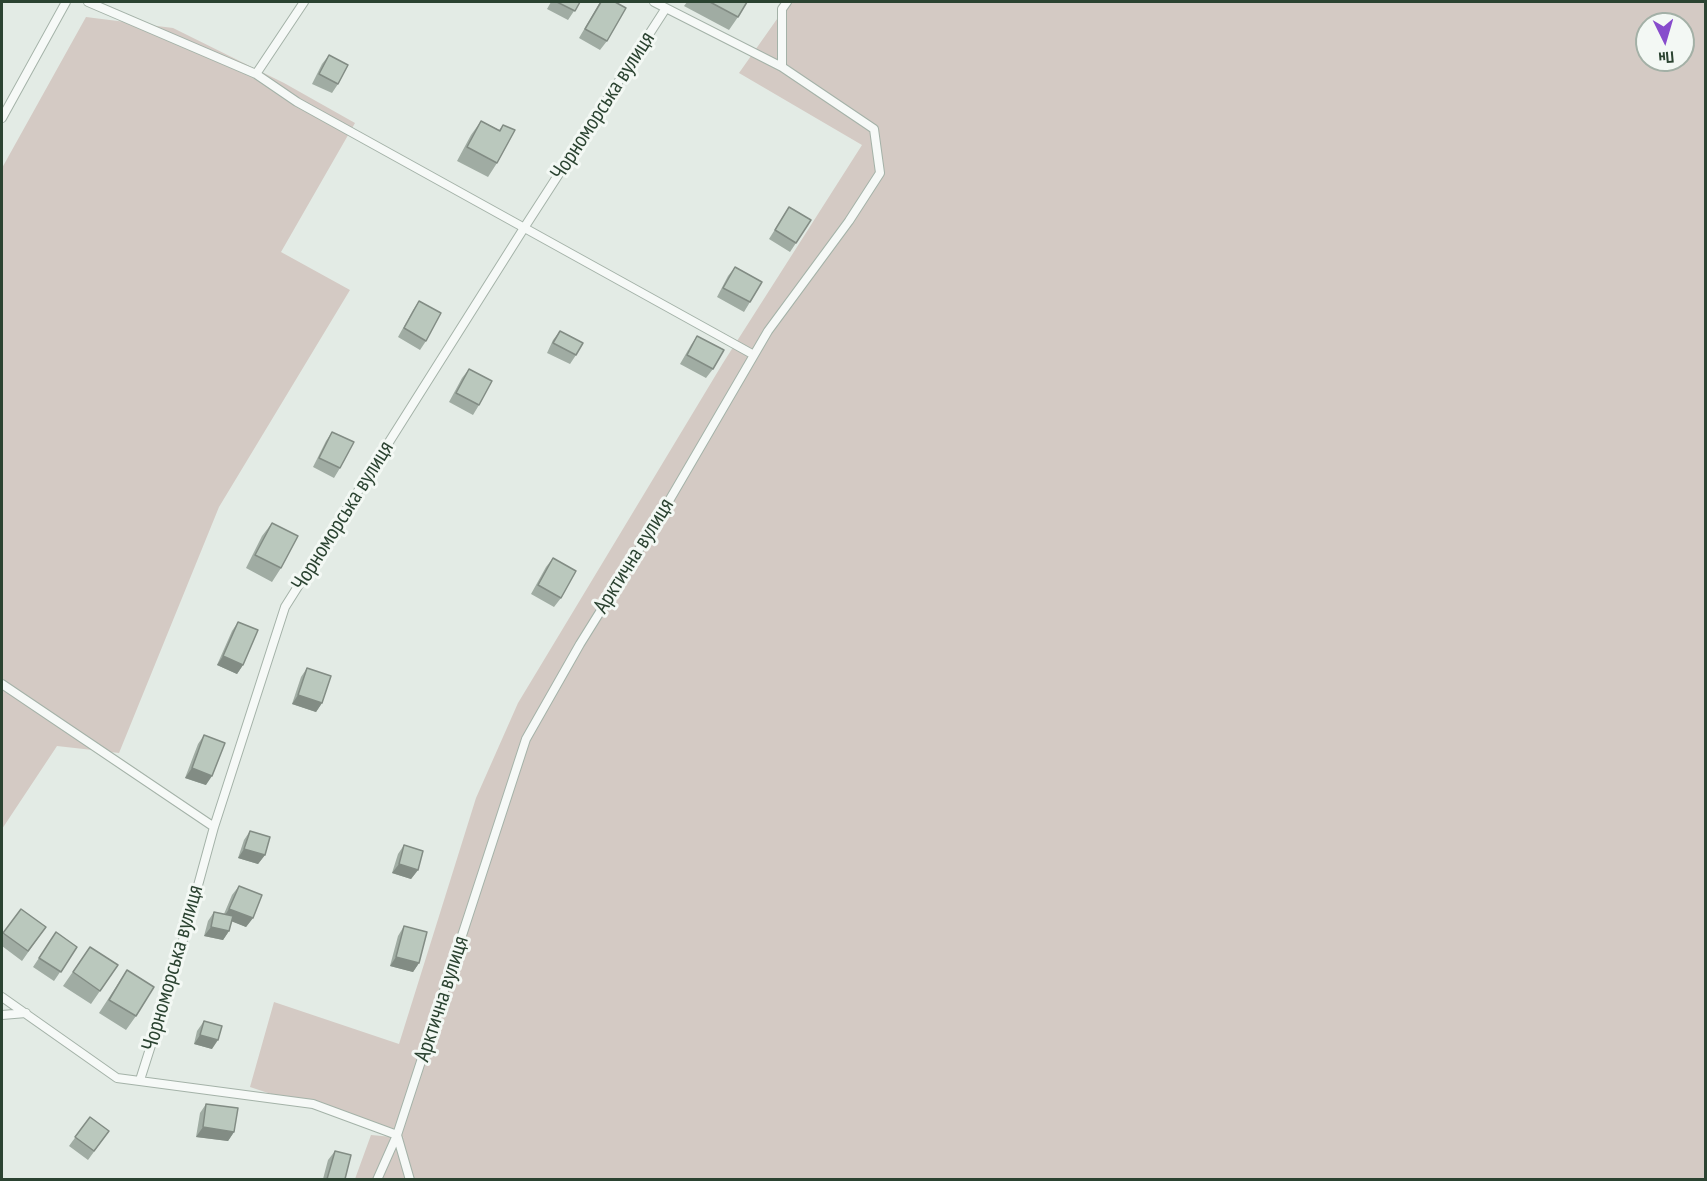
<!DOCTYPE html>
<meta charset="utf-8">
<style>
body{margin:0}
#map{position:relative;width:1707px;height:1181px;overflow:hidden;background:#e3ebe5;font-family:"PT Sans Narrow",sans-serif}
canvas{display:block}
.frame{position:absolute;inset:0;border:3px solid #2b4331;pointer-events:none}
.north{position:absolute;left:1635px;top:12px;width:60px;height:60px;box-sizing:border-box;background:#f3f8f4;border:2px solid #a3b0a6;border-radius:50%;rotate:175deg;font-size:16px;font-weight:700;line-height:24px;text-align:center;color:#2b4331}
.north::after{content:'';display:block;margin:auto;width:21px;height:27px;background:#874ccc;clip-path:polygon(50% 0,100% 100%,50% 72%,0 100%)}
</style>
<div id="map">
<canvas width="1707" height="1181"></canvas>
<div class="frame"></div>
<div class="north">Пн</div>
</div>
<script>
const c = document.querySelector('canvas').getContext('2d');
c.lineJoin = 'round';
function fillPath(path, color) {
  c.fillStyle = color;
  c.fill(path, 'evenodd');
}
function strokePath(path, color, width, dash) {
  c.strokeStyle = color;
  c.lineWidth = width;
  c.lineCap = dash ? 'butt' : 'round';
  c.setLineDash(dash || []);
  c.stroke(path);
}
function label(font, color, halo, rows, align = 'center') {
  c.font = font + ' "PT Sans Narrow",sans-serif';
  c.lineWidth = 6;
  c.setLineDash([]);
  c.textBaseline = 'middle';
  c.strokeStyle = halo;
  c.fillStyle = color;
  for (const [text, x, y, turn = 0] of rows) {
    c.save();
    c.translate(x, y);
    c.rotate((+turn || 0) * Math.PI / 180);
    c.textAlign = isNaN(turn) ? turn : align;
    if (halo) c.strokeText(text, 0, 0);
    c.fillText(text, 0, 0);
    c.restore();
  }
}
fillPath(new Path2D(`
 M789 2H1705V1179H355L371 1135 404 1138 250 1087 274 1002 399 1044 476 798 518 703 723 363 862 145 739 73ZM1647 24H1683V60H1647Z
 M86 17 173 28 284 83 355 123 281 252 350 290 219 507 119 753 57 746 2 829V168Z`), '#d4cac4');
const service = new Path2D(`
 M88 2 256 74 304 2
 M654 2 782 67
 M256 74 297 102 754 355
 M2 118 66 2
 M2 684 214 827
 M2 997 117 1078 313 1104 397 1135 410 1180
 M2 1015 26 1013
 M140 1080 174 973 214 827 285 607 524 228 666 8
 M377 1180 397 1135 526 739 580 644 666 506 768 331 849 221 880 173 874 129 782 67V9L787 2`);
strokePath(service, '#a4b2a8', 10);
strokePath(service, '#f6f9f7', 8);
fillPath(new Path2D(`
 M551 2H580L568 20 547 9Z
 M600 2H615L607 41 600 50 579 38Z
 M687 2H747L738 17 729 30 684 6Z
 M329 55 338 84 332 93 312 84 322 64Z
 M481 121 499 130 503 125 497 163 488 177 457 161 471 135Z
 M789 207 796 243 790 252 769 239Z
 M735 267 750 302 744 312 717 297 728 276Z
 M419 301 426 341 420 350 398 337 413 310Z
 M560 331 576 355 570 364 547 353 553 340Z
 M697 336 713 369 706 378 680 364 691 345Z
 M469 369 479 405 473 415 449 402 462 378Z
 M332 432 340 468 334 478 313 467 326 441Z
 M272 523 281 568 272 582 246 568 262 536Z
 M553 558 561 598 554 607 531 594 546 567Z
 M238 622 243 665 237 674 217 665 232 631Z
 M307 668 322 703 316 712 292 704 301 677Z
 M204 735 206 785 185 778 198 744Z
 M250 831 265 855 258 864 238 858 244 840Z
 M404 845 418 870 411 879 392 873 398 854Z
 M239 886 253 918 246 927 232 921 229 931 223 940 204 936 208 921 214 912 224 914 232 895Z
 M21 909 46 927 22 961 2 946V936Z
 M404 926 419 963 413 972 390 966 398 936Z
 M56 932 77 947 54 981 33 967Z
 M90 947 118 965 91 1004 63 986Z
 M127 970 136 1016 126 1030 99 1013Z
 M204 1021 212 1049 194 1044 197 1031Z
 M206 1104 234 1132 228 1141 196 1137 200 1113Z
 M90 1117 109 1131 88 1160 69 1146Z
 M335 1151 345 1179H323L328 1160Z`), '#a0aca3');
fillPath(new Path2D(`
 M223 656 243 665 237 674 217 665Z
 M298 695 322 703 316 712 292 704Z
 M192 768 212 776 206 785 185 778Z
 M244 849 265 855 258 864 238 858Z
 M399 864 418 870 411 879 392 873Z
 M229 909 253 918 246 927 223 918Z
 M211 927 229 931 223 940 204 936Z
 M396 957 419 963 413 972 390 966Z
 M200 1035 218 1040 212 1049 194 1044Z
 M203 1127 234 1132 228 1141 196 1137Z`), '#828c84');
const building = new Path2D(`
 M557 2H580L575 11Z
 M601 2H615L626 8 607 41 585 29Z
 M710 2H747L738 17Z
 M329 55 348 65 338 84 319 74Z
 M481 121 500 131 503 125 515 130 497 163 467 147Z
 M789 207 811 220 796 243 775 230Z
 M735 267 762 282 750 302 723 288Z
 M419 301 441 313 426 341 404 328Z
 M560 331 583 343 576 355 553 343Z
 M697 336 724 350 713 369 687 355Z
 M469 369 492 381 479 405 456 393Z
 M332 432 354 442 340 468 319 458Z
 M272 523 298 536 281 568 255 555Z
 M553 558 576 571 561 598 538 585Z
 M238 622 258 630 243 665 223 656Z
 M307 668 331 676 322 703 298 695Z
 M204 735 225 743 212 776 192 768Z
 M250 831 270 837 265 855 244 849Z
 M404 845 423 851 418 870 399 864Z
 M239 886 262 895 253 918 229 909Z
 M21 909 46 927 28 951 3 933Z
 M214 912 233 916 229 931 211 927Z
 M404 926 427 932 419 963 396 957Z
 M56 932 77 947 61 972 39 958Z
 M90 947 118 965 100 991 73 972Z
 M127 970 154 987 136 1016 109 1000Z
 M204 1021 222 1026 218 1040 200 1035Z
 M206 1104 238 1108 234 1132 203 1127Z
 M90 1117 109 1131 94 1151 75 1137Z
 M335 1151 351 1155 345 1179H327Z`);
fillPath(building, '#bac8bd');
strokePath(building, '#828c84', 1.5);
label('22px', '#2b4331', '#f3f8f4', [
 ["Чорноморська вулиця",603,106,-57],
 ["Чорноморська вулиця",343,516,-58],
 ["Арктична вулиця",634,556,-58],
 ["Чорноморська вулиця",173,968,-74],
 ["Арктична вулиця",442,999,-72]
]);
</script>
